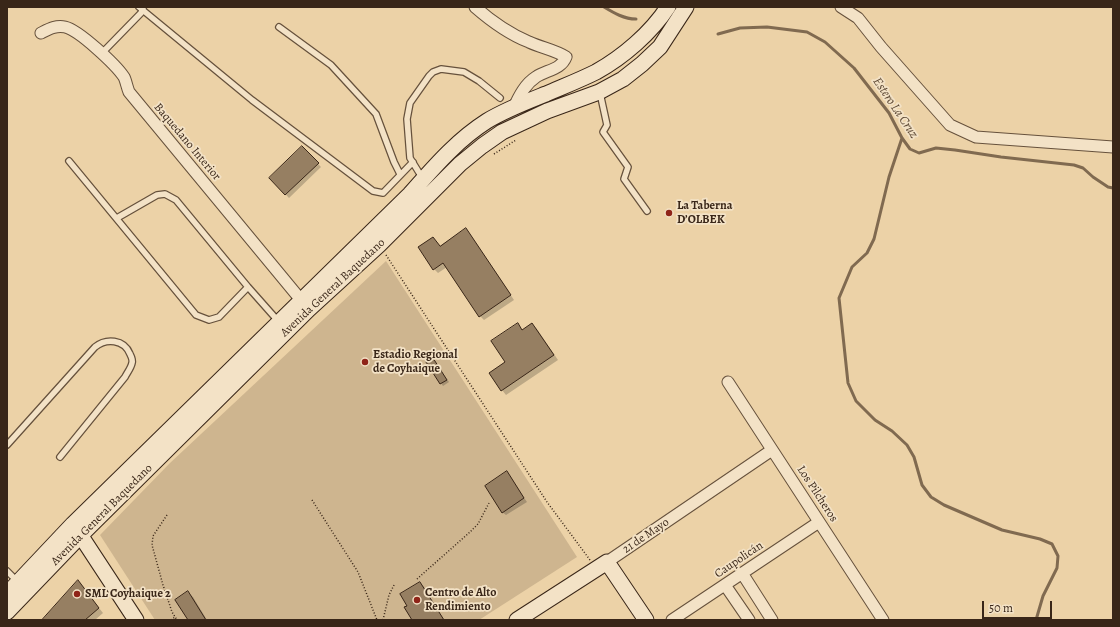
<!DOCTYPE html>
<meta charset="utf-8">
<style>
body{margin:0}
#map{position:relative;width:1120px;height:627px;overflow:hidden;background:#ecd2a7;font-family:Alegreya,serif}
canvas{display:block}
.frame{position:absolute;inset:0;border:8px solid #392618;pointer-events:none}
.scale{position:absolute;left:982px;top:601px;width:70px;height:18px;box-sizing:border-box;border:2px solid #392618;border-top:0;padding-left:5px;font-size:12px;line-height:14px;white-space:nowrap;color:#392618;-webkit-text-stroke:3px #f3e2c6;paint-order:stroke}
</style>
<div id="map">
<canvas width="1120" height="627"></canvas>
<div class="frame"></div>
<div class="scale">50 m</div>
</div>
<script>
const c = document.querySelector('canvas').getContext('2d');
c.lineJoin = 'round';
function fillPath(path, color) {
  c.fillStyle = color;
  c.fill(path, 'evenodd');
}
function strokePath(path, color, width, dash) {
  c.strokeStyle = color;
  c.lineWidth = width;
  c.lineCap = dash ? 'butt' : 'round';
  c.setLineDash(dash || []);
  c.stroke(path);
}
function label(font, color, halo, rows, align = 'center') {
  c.font = font + ' Alegreya,serif';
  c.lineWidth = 3.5;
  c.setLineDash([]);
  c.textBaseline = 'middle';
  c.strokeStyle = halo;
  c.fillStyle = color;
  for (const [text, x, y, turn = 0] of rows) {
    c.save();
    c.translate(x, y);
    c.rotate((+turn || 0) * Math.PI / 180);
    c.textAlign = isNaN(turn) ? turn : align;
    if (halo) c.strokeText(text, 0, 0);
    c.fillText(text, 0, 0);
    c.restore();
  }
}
fillPath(new Path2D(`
 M386 261 577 557 479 620H155L100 535 170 463Z`), '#ceb58f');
fillPath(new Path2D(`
 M302 147 321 167 289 198 270 178Z
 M470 234 514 300 484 320 480 316 447 267 438 273 434 269 433 238 441 247Z
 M532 324 537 329 558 360 506 395 502 390 507 362 518 325 523 331Z
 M434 361 449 382 443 386 427 363Z
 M507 473 527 502 506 515 502 512Z
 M78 582 103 613 95 620H43Z
 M420 583 424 587 444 620H413L408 606Z
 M188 593 193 597 207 620H190Z`), '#0003');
strokePath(new Path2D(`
 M604 7C614 13 624 19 636 19
 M718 34 740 28 767 27 807 32 825 42 854 68 889 113 902 138 910 149 919 153 936 148 955 150 1001 157 1074 165 1083 168 1093 177 1108 187 1113 188
 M902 138 889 177 874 239 867 253 852 267 839 298 848 383 856 401 875 420 892 431 907 445 914 457 922 485 931 497 944 505 1002 530 1040 539 1052 544 1058 556 1057 568 1043 596 1036 620`), '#806a50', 3);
const building = new Path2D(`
 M302 146 319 163 285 195 269 178Z
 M466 228 511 295 479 317 443 263 433 270 418 247 433 237 440 246Z
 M518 323 522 330 532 323 554 355 501 391 489 373 505 362 491 341Z
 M433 358 447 380 440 384 426 362Z
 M507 471 524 498 502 513 485 486Z
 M78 580 99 608 85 620H42Z
 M420 582 444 620H412L404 607 407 606 400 594Z
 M188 591 206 620H188L175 600Z`);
fillPath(building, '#967f62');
strokePath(building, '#392618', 1);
const lane = new Path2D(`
 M139 7 252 100 373 191 383 193 413 162
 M279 27 331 65 376 114 394 162 400 174
 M102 53 141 13 143 8
 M600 93 607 125 603 132 628 167 624 179 647 211
 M69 161 196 315 209 320 219 317 248 287
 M423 179 410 158 407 119 410 103 429 76 433 72 441 69 464 72 479 81 500 98
 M117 218 157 195 165 194 176 200 248 287 279 322
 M7 445 95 347C106 338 124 339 130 354 131 356 133 360 132 363 131 368 127 373 125 377L60 457
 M7 571 18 582`);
const street = new Path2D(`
 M475 7C491 21 509 34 529 42 542 48 555 50 566 57 561 70 546 70 536 77 525 84 519 96 514 107
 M841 7 858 18 881 47 950 125 976 137 1113 147
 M41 33C49 29 56 25 65 27 79 30 116 65 124 77 126 81 127 87 129 92L301 300
 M728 382 883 620
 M607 562 772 450
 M742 573 772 620
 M725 585 749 620
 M672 620 819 522`);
const secondary = new Path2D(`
 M75 527 136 620
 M7 594 73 524 410 194C434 167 457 140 487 121 505 110 526 102 546 94 562 87 580 80 596 72 623 57 651 33 668 7
 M7 612 81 535 309 309 379 245 460 164 482 146 502 132 547 111 599 92 623 79 642 64 660 47 686 7
 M517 620 607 562 646 620`);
strokePath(lane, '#66513c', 8);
strokePath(street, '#66513c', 13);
strokePath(secondary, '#392618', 17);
strokePath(new Path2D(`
 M494 154 516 140
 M386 255 547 502 590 560
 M312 500 358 572 377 620
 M167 515 153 536 152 545 163 585 172 612 177 620
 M417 579 470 532 478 524 489 503
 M171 620 175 617
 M383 620 389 595 394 585`), '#392618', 1.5, [1, 2]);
strokePath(lane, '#f3e2c6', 5.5);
strokePath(street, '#f3e2c6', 11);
strokePath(secondary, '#f3e2c6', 15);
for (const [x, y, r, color] of [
 [669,213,4,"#8f2418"],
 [365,362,4,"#8f2418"],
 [77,594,4,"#8f2418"],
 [417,600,4,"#8f2418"]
]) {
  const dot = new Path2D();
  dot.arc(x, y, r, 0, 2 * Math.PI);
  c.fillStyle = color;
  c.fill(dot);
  strokePath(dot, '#f3e2c6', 1.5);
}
label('12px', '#392618', '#f3e2c6', [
 ["Baquedano Interior",187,142,50],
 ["Avenida General Baquedano",333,288,-43],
 ["Los Pilcheros",817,494,57],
 ["Avenida General Baquedano",102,515,-45],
 ["21 de Mayo",646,536,-34],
 ["Caupolicán",739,560,-34]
]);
label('bold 12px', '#392618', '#f3e2c6', [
 ["La Taberna",677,206],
 ["D’OLBEK",677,220],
 ["Estadio Regional",373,355],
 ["de Coyhaique",373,369],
 ["Centro de Alto",425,593],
 ["Rendimiento",425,607],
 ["SML Coyhaique 2",85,594]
], 'left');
label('italic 13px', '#5c4834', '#f3e2c6', [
 ["Estero La Cruz",895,108,56]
]);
</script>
